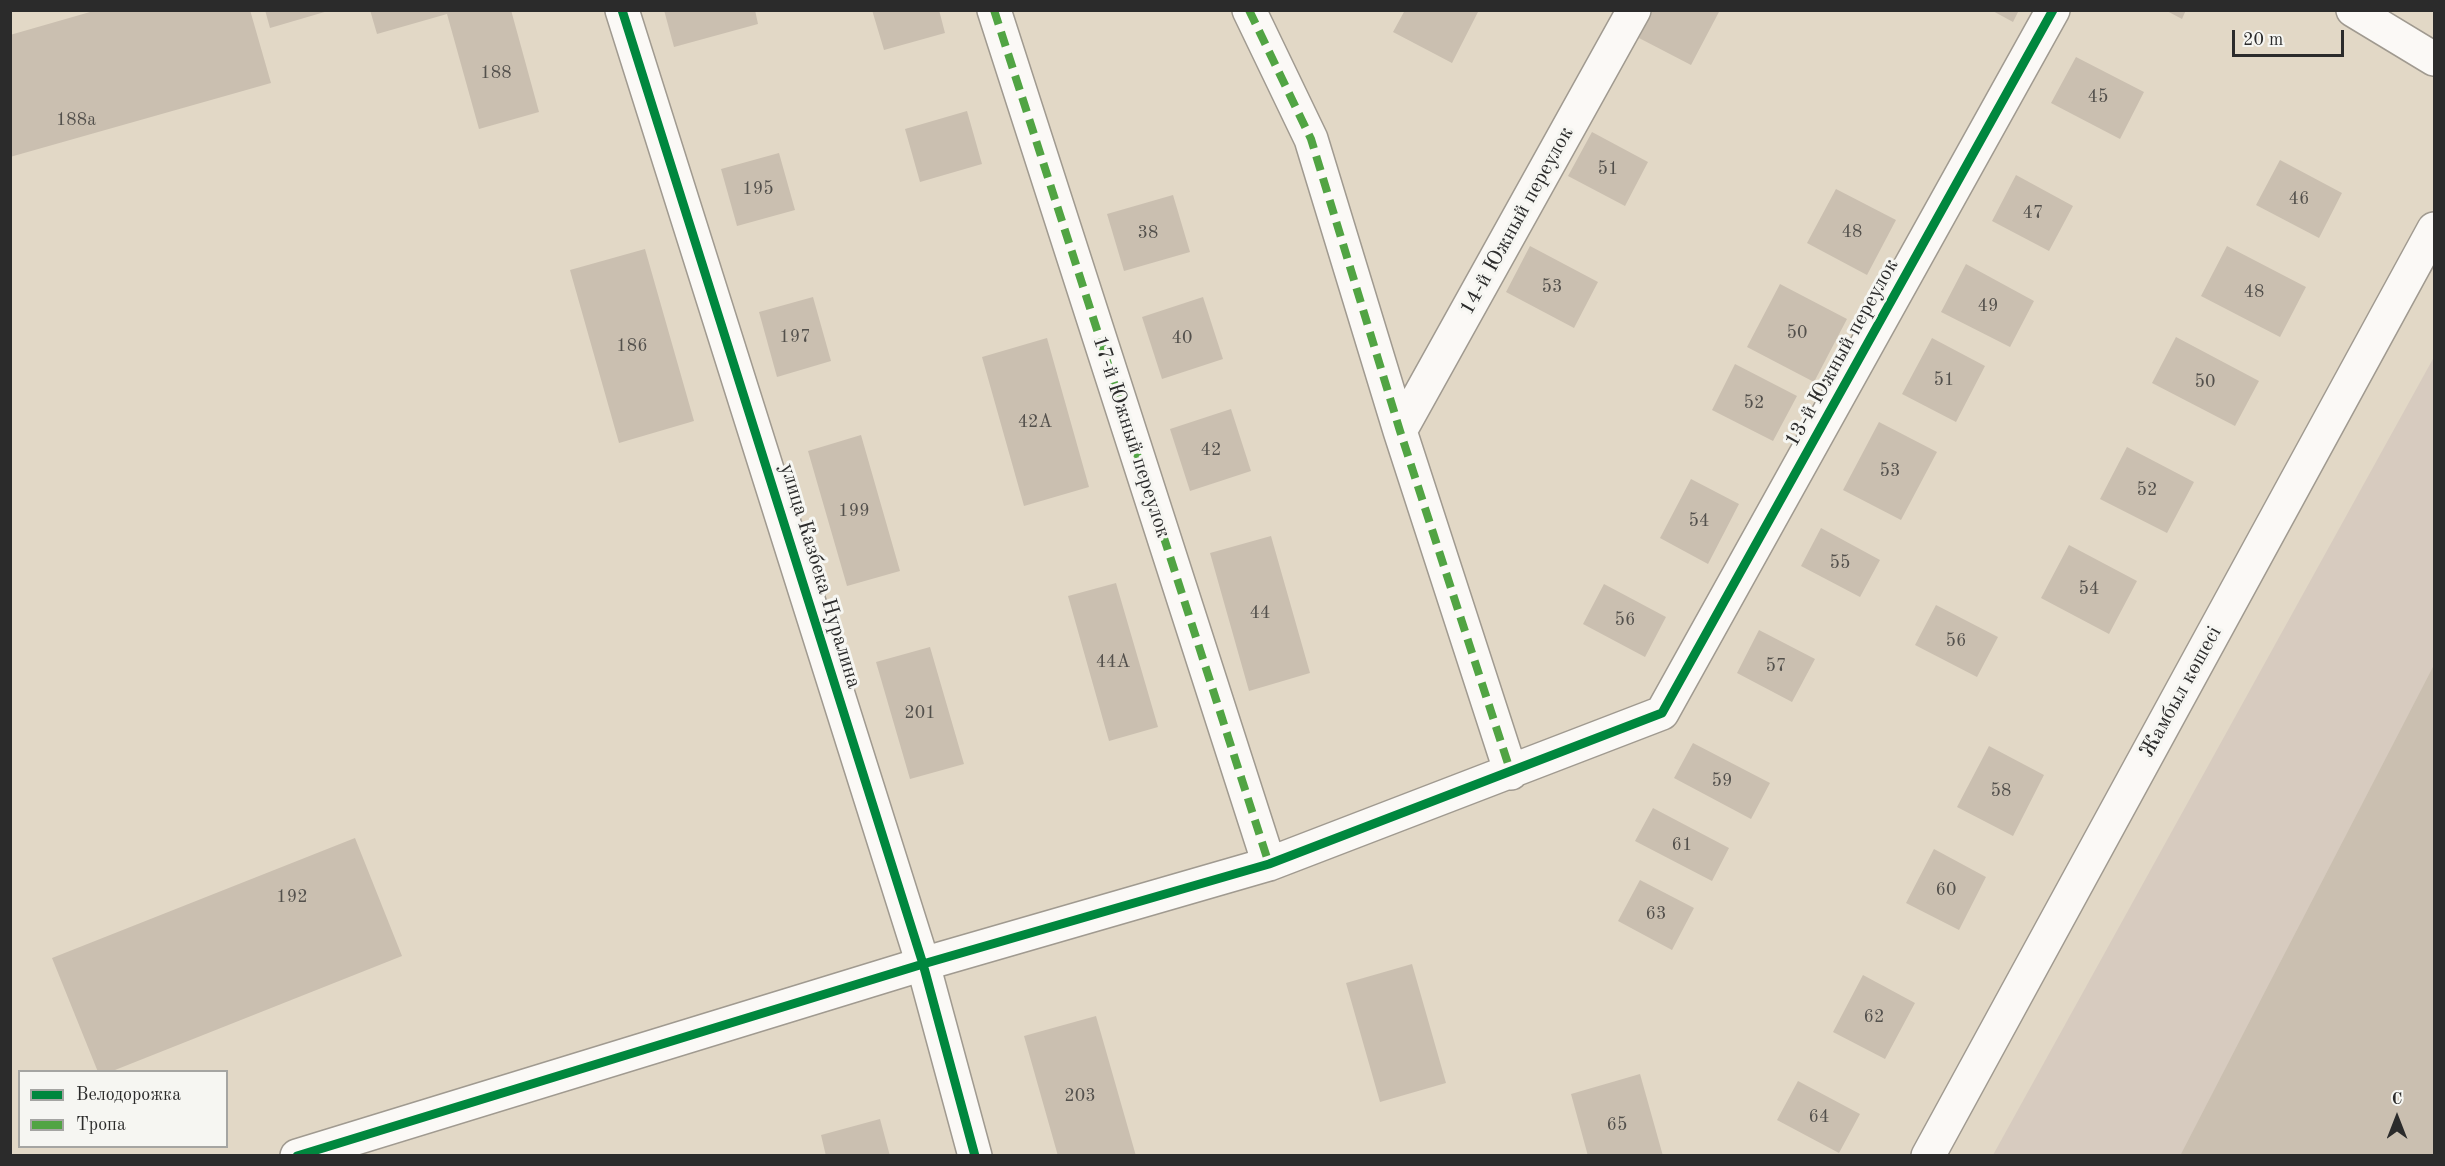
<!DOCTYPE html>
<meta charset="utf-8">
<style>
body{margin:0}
#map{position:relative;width:2445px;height:1166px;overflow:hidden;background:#e2d8c6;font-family:"Old Standard TT",serif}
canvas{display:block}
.frame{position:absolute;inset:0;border:12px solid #2b2b2b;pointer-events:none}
.legend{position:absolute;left:18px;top:1070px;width:210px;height:78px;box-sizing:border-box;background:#f6f6f2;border:2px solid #a5a5a2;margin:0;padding:8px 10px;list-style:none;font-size:18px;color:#2b2b2b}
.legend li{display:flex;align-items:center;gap:12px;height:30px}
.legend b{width:30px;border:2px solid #a5a5a2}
.north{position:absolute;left:2367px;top:1088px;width:60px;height:60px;-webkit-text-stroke:4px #f6f6f2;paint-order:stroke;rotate:0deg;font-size:16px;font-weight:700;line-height:24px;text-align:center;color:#2b2b2b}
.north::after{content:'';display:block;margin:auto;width:21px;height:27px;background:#2b2b2b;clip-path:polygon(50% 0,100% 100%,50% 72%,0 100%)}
.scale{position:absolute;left:2232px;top:30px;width:112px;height:27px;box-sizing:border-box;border:3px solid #2b2b2b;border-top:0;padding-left:8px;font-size:18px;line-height:21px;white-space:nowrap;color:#2b2b2b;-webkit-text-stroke:4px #f6f6f2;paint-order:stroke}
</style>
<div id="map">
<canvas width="2445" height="1166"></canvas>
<div class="frame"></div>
<ul class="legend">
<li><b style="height:8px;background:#00873e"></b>Велодорожка</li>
<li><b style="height:8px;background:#51a443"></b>Тропа</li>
</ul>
<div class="north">С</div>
<div class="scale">20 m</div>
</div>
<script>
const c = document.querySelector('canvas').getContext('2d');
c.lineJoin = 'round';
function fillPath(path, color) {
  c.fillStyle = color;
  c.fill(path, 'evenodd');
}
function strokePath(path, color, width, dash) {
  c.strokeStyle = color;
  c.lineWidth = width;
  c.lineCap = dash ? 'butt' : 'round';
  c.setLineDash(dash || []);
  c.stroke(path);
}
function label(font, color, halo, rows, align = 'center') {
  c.font = font + ' "Old Standard TT",serif';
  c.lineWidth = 6;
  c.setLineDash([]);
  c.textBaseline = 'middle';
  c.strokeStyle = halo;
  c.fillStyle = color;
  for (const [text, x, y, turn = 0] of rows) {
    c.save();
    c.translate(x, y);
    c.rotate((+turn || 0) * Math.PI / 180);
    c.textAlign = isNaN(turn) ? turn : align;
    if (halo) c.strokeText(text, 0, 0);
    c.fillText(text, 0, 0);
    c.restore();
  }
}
fillPath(new Path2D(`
 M2434 357V1155H1993Z`), '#d7cbbf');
fillPath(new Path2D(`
 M97 10H250L271 83 10 157V35Z
 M265 10H328V11L270 28Z
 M370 10H511L539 112 479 129 447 14 377 34Z
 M664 10H755L758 24 674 47Z
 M872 10H939L945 33 884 50Z
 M1405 10H1479L1452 63 1393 32Z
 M1653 10H1720L1691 65 1639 38Z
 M1991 10H2019L2013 22Z
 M2165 10H2186L2182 19Z
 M2076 57 2144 92 2120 139 2051 103Z
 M967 111 982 164 920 182 905 129Z
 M1592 132 1648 162 1625 206 1568 176Z
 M779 153 795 210 737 226 721 169Z
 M2280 160 2342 193 2319 238 2256 205Z
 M2016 175 2073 206 2049 251 1992 221Z
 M1836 189 1896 220 1867 275 1807 243Z
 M1173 195 1190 252 1124 271 1107 214Z
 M1530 246 1598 282 1574 328 1506 292Z
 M2227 246 2306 287 2280 337 2201 296Z
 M645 249 694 421 619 443 570 270Z
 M1966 264 2034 301 2010 347 1941 312Z
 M1780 284 1847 319 1814 382 1747 347Z
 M813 297 831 361 777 377 759 312Z
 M1203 297 1223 359 1162 379 1142 317Z
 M2176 337 2259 381 2235 426 2152 383Z
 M1047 338 1089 487 1024 506 982 357Z
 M1932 338 1985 366 1956 422 1902 394Z
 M1735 364 1797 396 1773 441 1712 410Z
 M1231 409 1251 471 1190 491 1170 429Z
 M1879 422 1937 452 1901 520 1843 490Z
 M861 435 900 571 847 586 808 451Z
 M2127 447 2194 482 2167 533 2100 499Z
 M1691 479 1739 504 1708 564 1660 538Z
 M1821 528 1880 560 1860 597 1801 566Z
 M1271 536 1310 673 1249 691 1210 553Z
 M2069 545 2137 581 2109 634 2041 598Z
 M1116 583 1158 727 1109 741 1068 596Z
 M1604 584 1666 617 1645 657 1583 624Z
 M1936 605 1998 637 1977 677 1915 645Z
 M1759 630 1815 659 1792 702 1737 673Z
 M930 647 964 764 910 779 876 662Z
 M2434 665V1156H2180Z
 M1693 743 1770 783 1751 819 1674 778Z
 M1989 746 2044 775 2013 836 1957 807Z
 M1653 808 1729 848 1712 881 1635 841Z
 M355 838 402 956 110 1072H98L52 958Z
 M1934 849 1986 877 1959 930 1906 903Z
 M1640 880 1694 908 1672 950 1618 921Z
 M1412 964 1446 1083 1380 1102 1346 983Z
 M1863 975 1915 1003 1885 1059 1833 1032Z
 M1096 1016 1136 1156H1058L1024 1036Z
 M1640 1074 1663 1156H1588L1571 1094Z
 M1798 1081 1860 1114 1839 1153 1777 1120Z
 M880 1119 890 1156H826L821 1135Z`), '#cabfb0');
const minor = new Path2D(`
 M994 10 1269 864
 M1249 10 1311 139 1400 431 1511 773
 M1400 431 1634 10
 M297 1156 923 964 1269 864 1662 713 2053 10
 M1928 1156 2434 229`);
const tertiary = new Path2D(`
 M622 10 923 964 975 1156
 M2353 10 2434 59`);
strokePath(minor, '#a09a90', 36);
strokePath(tertiary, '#a09a90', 36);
strokePath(minor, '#fbf9f6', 33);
strokePath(tertiary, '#fbf9f6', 33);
strokePath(new Path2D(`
 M994 10 1269 864
 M1249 10 1311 139 1400 431 1511 773`), '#51a443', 8, [15, 8]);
strokePath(new Path2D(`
 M622 10 923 964 975 1156
 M297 1156 923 964 1269 864 1662 713 2053 10`), '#00873e', 9);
label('18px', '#53504c', null, [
 ["188",496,73],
 ["45",2098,97],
 ["188а",76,120],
 ["51",1608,169],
 ["195",758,189],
 ["46",2299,199],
 ["47",2033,213],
 ["48",1852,232],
 ["38",1148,233],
 ["53",1552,287],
 ["48",2254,292],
 ["49",1988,306],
 ["50",1797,333],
 ["197",795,337],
 ["40",1182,338],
 ["186",632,346],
 ["51",1944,380],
 ["50",2205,382],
 ["52",1754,403],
 ["42А",1035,422],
 ["42",1211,450],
 ["53",1890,471],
 ["52",2147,490],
 ["199",854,511],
 ["54",1699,521],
 ["55",1840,563],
 ["54",2089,589],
 ["44",1260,613],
 ["56",1625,620],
 ["56",1956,641],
 ["44А",1113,662],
 ["57",1776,666],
 ["201",920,713],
 ["59",1722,781],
 ["58",2001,791],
 ["61",1682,845],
 ["60",1946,890],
 ["192",292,897],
 ["63",1656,914],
 ["62",1874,1017],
 ["203",1080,1096],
 ["64",1819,1117],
 ["65",1617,1125]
]);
label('21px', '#2b2b2b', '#f6f6f2', [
 ["14-й Южный переулок",1517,221,-61],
 ["13-й Южный переулок",1842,353,-61],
 ["17-й Южный переулок",1131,437,72],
 ["улица Казбека Нуралина",820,576,73],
 ["Жамбыл көшесі",2181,692,-61]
]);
</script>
